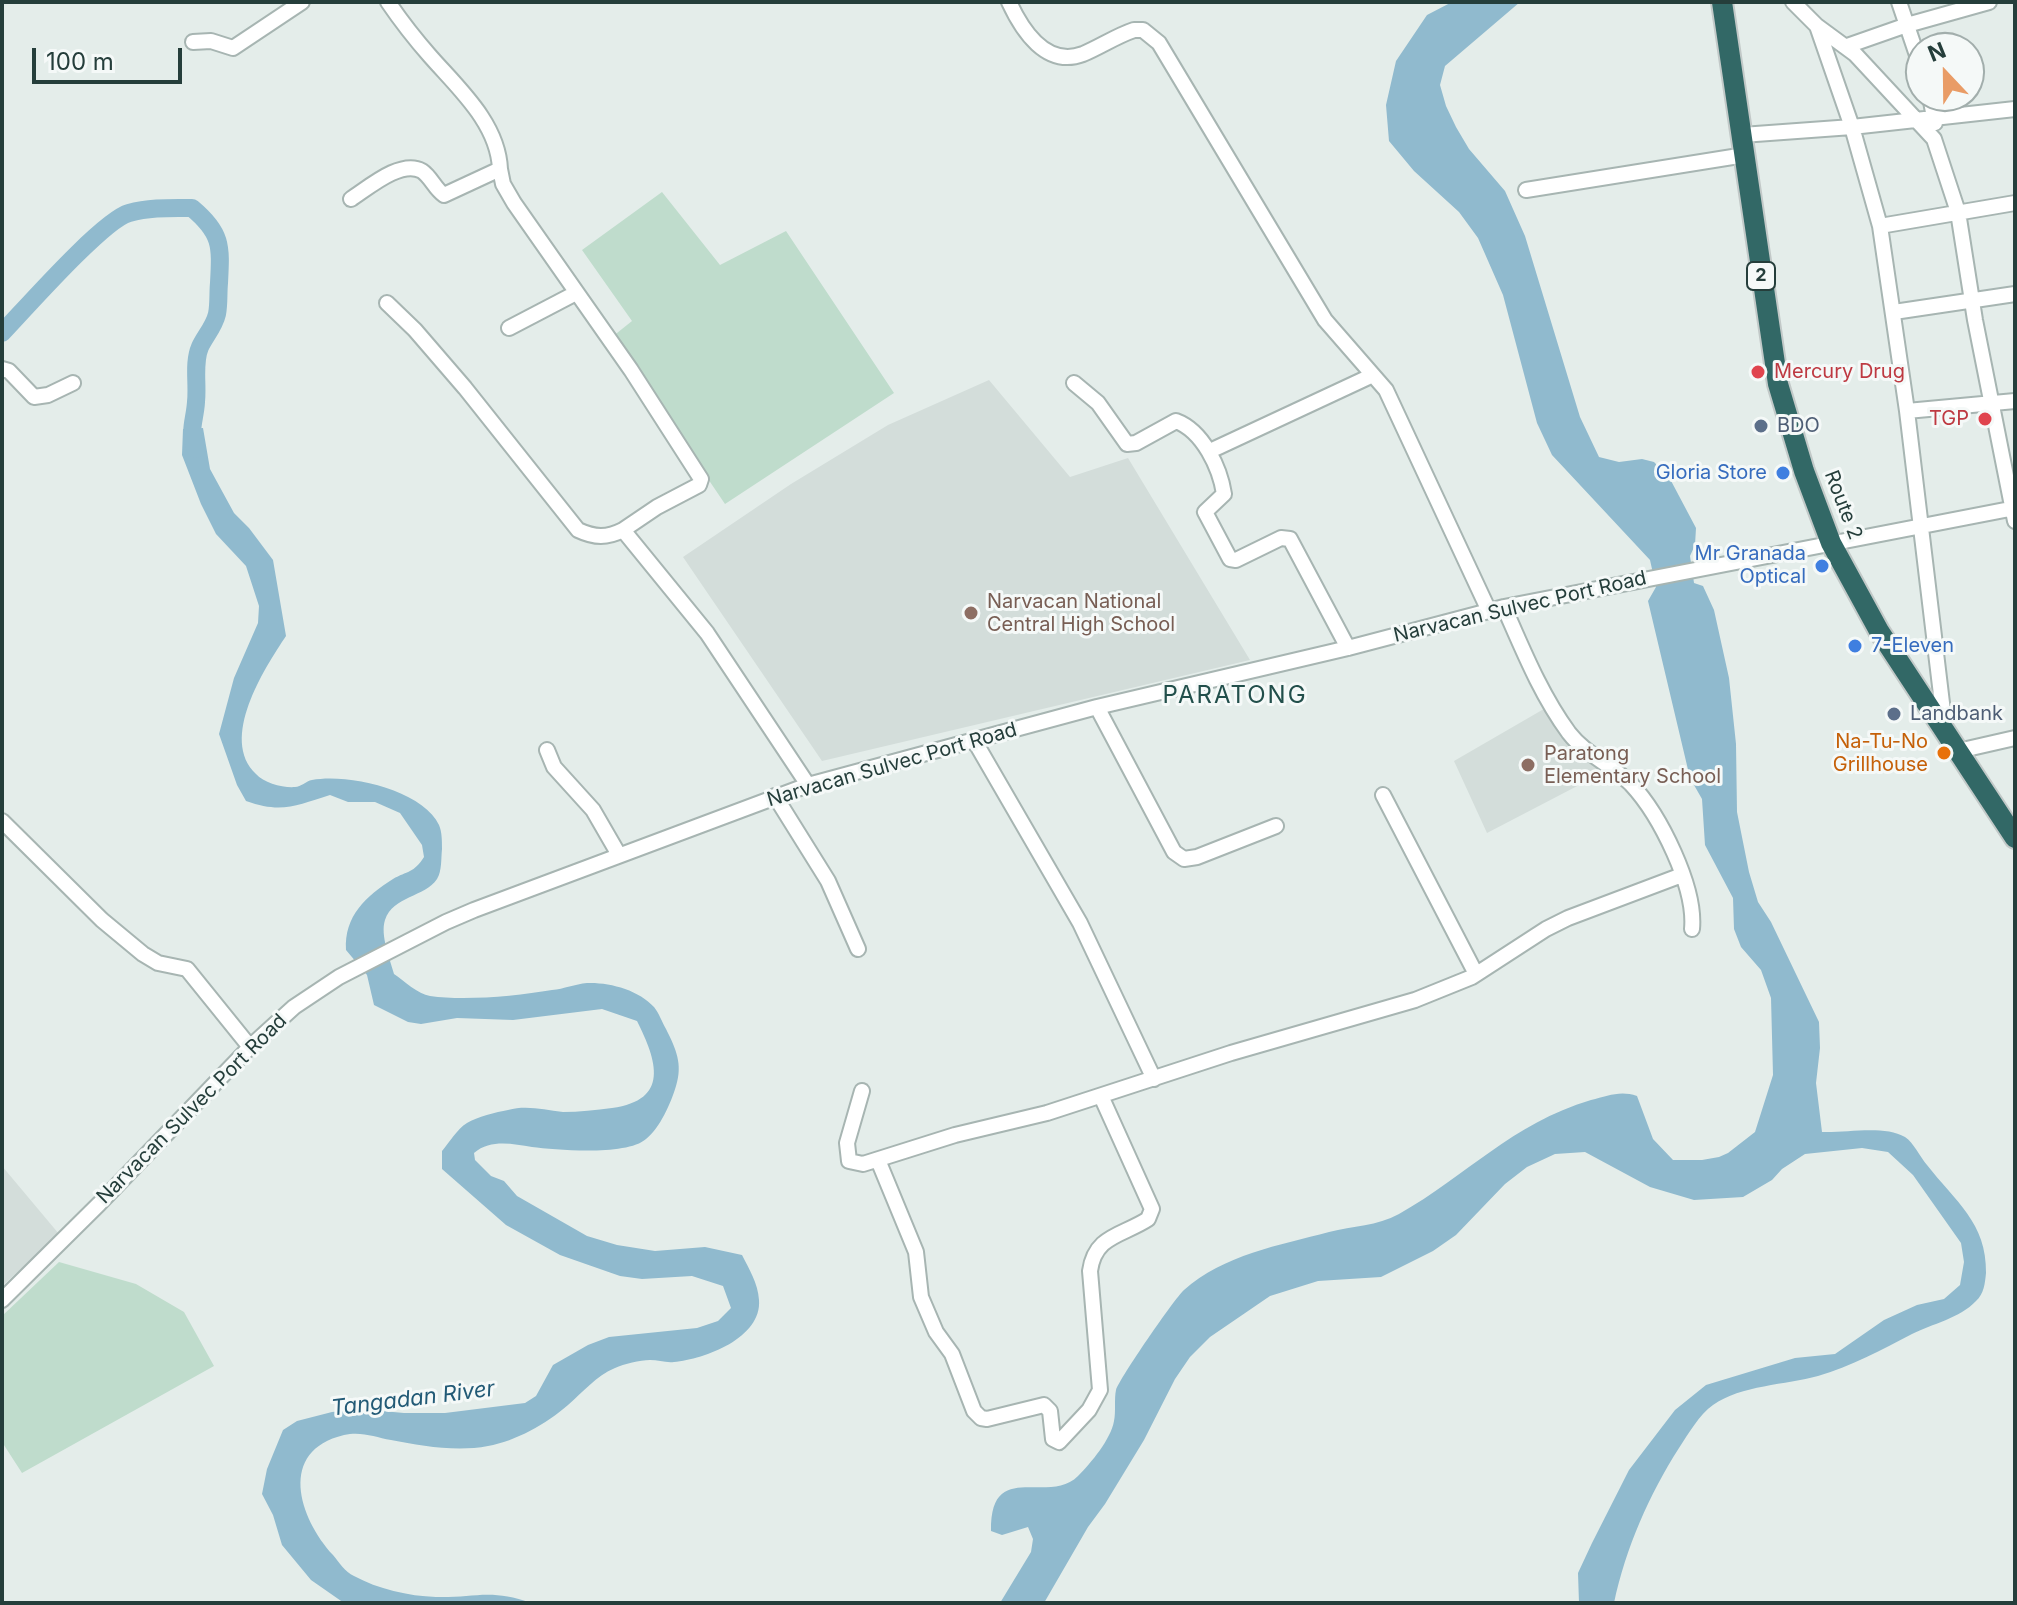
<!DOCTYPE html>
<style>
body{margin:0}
#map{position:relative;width:2017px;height:1605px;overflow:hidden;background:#e4edea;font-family:Inter,sans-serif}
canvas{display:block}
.frame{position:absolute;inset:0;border:4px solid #253e3b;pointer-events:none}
.north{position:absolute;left:1905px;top:32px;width:80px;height:80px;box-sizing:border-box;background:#f5f9f8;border:2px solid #a2aeac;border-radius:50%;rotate:338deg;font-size:22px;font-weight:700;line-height:32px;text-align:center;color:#253e3b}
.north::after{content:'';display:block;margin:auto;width:28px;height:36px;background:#e99c66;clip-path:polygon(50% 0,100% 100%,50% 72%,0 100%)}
.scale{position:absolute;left:32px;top:48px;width:150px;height:36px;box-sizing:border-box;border:4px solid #253e3b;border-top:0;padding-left:10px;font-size:24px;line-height:28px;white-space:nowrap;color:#253e3b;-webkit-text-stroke:6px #f5f9f8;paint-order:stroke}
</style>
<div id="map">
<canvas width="2017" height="1605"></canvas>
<div class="frame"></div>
<div class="north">N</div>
<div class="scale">100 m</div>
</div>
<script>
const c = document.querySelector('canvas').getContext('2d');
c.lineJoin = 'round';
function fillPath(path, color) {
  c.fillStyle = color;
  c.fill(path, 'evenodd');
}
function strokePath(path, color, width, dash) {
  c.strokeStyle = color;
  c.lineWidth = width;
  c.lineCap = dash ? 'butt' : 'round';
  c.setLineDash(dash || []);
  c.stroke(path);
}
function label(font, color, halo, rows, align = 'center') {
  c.font = font + ' Inter,sans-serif';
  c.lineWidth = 6;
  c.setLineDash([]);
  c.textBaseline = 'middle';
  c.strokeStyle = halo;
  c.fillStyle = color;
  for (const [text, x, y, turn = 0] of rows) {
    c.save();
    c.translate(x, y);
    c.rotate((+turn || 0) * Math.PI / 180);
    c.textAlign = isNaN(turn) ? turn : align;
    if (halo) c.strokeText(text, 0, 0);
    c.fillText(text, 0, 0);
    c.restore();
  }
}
fillPath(new Path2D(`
 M989 380 1070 477 1128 458 1250 660 822 761 683 557 791 484 888 425Z
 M1549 706 1608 770 1487 833 1454 761Z
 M2 1166 59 1234 2 1286Z`), '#d3ddda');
fillPath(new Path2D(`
 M662 192 720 265 786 231 894 393 725 504 612 337 632 321 582 250Z
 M59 1262 136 1284 184 1312 214 1366 22 1473 2 1442V1316Z`), '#bfdccc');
fillPath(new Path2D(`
 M1452 2H1520L1445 66 1440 85 1446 106 1456 127 1469 149 1505 191 1525 236 1580 417 1599 457 1619 462 1642 459 1654 462 1669 477 1696 528 1695 545 1690 556 1694 583 1703 586 1714 610 1729 678 1736 744 1737 812 1749 872 1758 902 1771 922 1819 1022 1820 1048 1816 1083 1822 1132C1847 1133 1884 1125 1905 1137 1914 1143 1920 1157 1927 1165 1955 1201 1987 1223 1986 1273 1985 1283 1984 1294 1976 1301 1960 1318 1932 1324 1912 1334 1881 1350 1852 1366 1818 1376 1786 1385 1741 1385 1713 1405 1699 1415 1689 1433 1679 1448 1649 1495 1626 1547 1614 1603H1579L1578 1573 1592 1543 1629 1470 1675 1410 1706 1385 1795 1358 1835 1354 1884 1320 1917 1305 1944 1299 1960 1285 1964 1262 1961 1243 1913 1175 1888 1152 1862 1148 1805 1154 1782 1169 1772 1180 1743 1197 1694 1200 1650 1187 1585 1152 1555 1154 1527 1167 1505 1184 1456 1235 1433 1251 1381 1277 1318 1281 1270 1296 1210 1337 1190 1357 1175 1379 1144 1440 1105 1504 1088 1527 1044 1603H1000L1031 1552 1033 1539 1028 1527 1002 1535 991 1531C990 1458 1048 1506 1078 1476 1091 1463 1111 1439 1114 1421 1116 1411 1114 1399 1116 1390 1120 1378 1174 1299 1184 1290 1223 1255 1280 1245 1329 1232 1353 1226 1377 1226 1399 1214 1468 1175 1511 1124 1591 1100 1608 1096 1620 1090 1637 1096L1653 1139 1673 1160H1702L1719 1157 1728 1153 1755 1132 1773 1075 1771 998 1761 970 1741 947 1734 929 1733 898 1705 845 1702 799 1690 778 1648 601 1656 587 1650 560 1552 455 1537 423 1503 295 1478 238 1459 212 1414 171 1389 141 1386 105 1396 61 1427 15Z
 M203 428 210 469 234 513 249 528 273 560 286 636C264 669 219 739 256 774 264 783 283 788 295 787 301 787 306 781 312 780 347 773 423 790 439 825 442 832 442 841 442 849 441 858 442 871 437 879 425 897 393 896 385 920 380 935 390 959 394 974 404 981 418 994 430 996 465 1001 516 996 552 990 564 989 575 984 587 983 609 982 639 990 654 1007 659 1013 662 1022 666 1029 676 1049 683 1064 676 1086 671 1103 660 1128 646 1139 627 1156 557 1150 532 1147 512 1144 491 1139 474 1153L475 1160 491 1176 504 1181 517 1196 587 1236 617 1245 655 1251 705 1247 742 1255C749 1269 758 1283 759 1300 762 1338 705 1359 674 1362 666 1363 658 1360 650 1360 640 1360 624 1364 615 1368 596 1376 583 1392 568 1405 546 1424 516 1441 488 1446 457 1452 421 1446 391 1440 375 1437 361 1431 344 1435 277 1451 299 1518 333 1555 339 1562 345 1572 354 1576 378 1589 408 1596 436 1597 474 1598 491 1588 531 1603H344L311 1580 282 1545 273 1515 262 1494 267 1469 283 1430 297 1421 332 1412 360 1409 404 1413H445L525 1403 536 1396 553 1365 588 1345 609 1337 697 1328 718 1321 731 1308 723 1286 692 1276 642 1279 620 1276 560 1255 506 1225 442 1169V1151C449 1143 457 1129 467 1123 477 1117 496 1112 508 1110 527 1105 544 1110 563 1112 579 1112 596 1110 612 1108 670 1100 657 1061 637 1021L602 1009 513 1020 457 1018 421 1024 408 1022 374 1005 367 975 346 950C344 916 366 896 393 879 407 871 414 873 424 857L422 845 400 813 375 802H348L330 795C297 805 282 814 246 801L237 785 219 734 234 678 258 623 259 606 246 566 216 534 201 504 182 455 183 429Z`), '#90bace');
strokePath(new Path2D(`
 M2 333C25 309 103 220 129 213 150 207 171 208 192 208 222 233 221 246 219 283 218 293 219 304 217 314 214 327 205 336 200 347 193 363 198 384 196 402 195 420 188 431 196 449`), '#90bace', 18);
const minor = new Path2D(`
 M1009 2C1022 30 1046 68 1083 54 1100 47 1116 36 1134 30H1143L1159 43 1325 320 1386 390 1489 611
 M1793 2 1817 26 1855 54 1934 139 1958 212 1975 320 2015 521
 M1899 2 1921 67
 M1817 26 1852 127 1880 226 1907 411 1945 728
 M193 42 211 41 233 48 302 2
 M1847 46 1907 25 1989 2
 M1930 96 1935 123
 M1742 135 1852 127 2015 109
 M500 169 503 184 514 203 631 370 701 479 699 485 657 507 623 530 707 633 808 785
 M1526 190 1745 155
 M351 199C368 188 401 159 422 171 431 177 435 189 444 195L500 169C498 123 458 88 430 56 415 39 401 21 388 2
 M1880 226 2015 203
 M387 303 415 330 465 388 578 530C595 538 607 538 623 530
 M1894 312 2015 294
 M509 328 576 293
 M2 369 9 371 34 397 48 395 73 383
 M1074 383 1098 403 1127 444 1136 443 1176 421C1203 431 1220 468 1224 494L1205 512 1230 559 1236 560 1281 538 1290 539 1348 648
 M1907 411 2015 401
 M1210 451 1373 375
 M1504 607C1523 650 1541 695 1569 733 1586 755 1612 765 1631 784 1660 815 1696 887 1692 929
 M1097 707 1174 852 1184 859 1197 857 1276 826
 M974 740 1080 923 1154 1079
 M547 750 554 767 593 810 619 855
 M1958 751 2015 738
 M1383 795 1476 974
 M775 796 828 881 858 949
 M2 821 102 920 143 954 158 963 187 969 250 1047
 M862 1091 847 1143 849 1161 863 1164 955 1135 1047 1113 1231 1053 1415 1000 1472 977 1546 929 1568 918 1682 875
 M878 1160 916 1252 921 1297 936 1332 952 1354 974 1411 981 1418 987 1419 1044 1405 1050 1411 1053 1439 1059 1442 1089 1410 1100 1390 1090 1271C1095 1235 1122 1236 1148 1219L1152 1209 1101 1096
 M2 1300 99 1204 250 1047 294 1007 339 977 446 922 474 910 808 785 1097 707 1348 648 1504 607 2015 508`);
const highway = new Path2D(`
 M1722 2 1778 384 1804 471 1831 543 1879 631 2015 838`);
strokePath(minor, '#a7b5b2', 18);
strokePath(highway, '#c2c9c8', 24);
strokePath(minor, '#fff', 14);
strokePath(highway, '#326866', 20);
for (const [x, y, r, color] of [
 [1758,372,8,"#e0444e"],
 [1985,419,8,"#e0444e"],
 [1761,426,8,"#5c6f8a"],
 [1783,473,8,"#3f7fe0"],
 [1822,566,8,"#3f7fe0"],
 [971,613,8,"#8d6e63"],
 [1855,646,8,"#3f7fe0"],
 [1894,714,8,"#5c6f8a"],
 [1944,753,8,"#e8710a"],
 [1528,765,8,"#8d6e63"]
]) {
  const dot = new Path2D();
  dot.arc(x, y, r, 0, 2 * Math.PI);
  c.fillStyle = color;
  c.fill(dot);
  strokePath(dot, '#f5f9f8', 3);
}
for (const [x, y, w] of [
 [1761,276,28]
]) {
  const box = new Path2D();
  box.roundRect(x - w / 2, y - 14, w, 28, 6);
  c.fillStyle = '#f5f9f8';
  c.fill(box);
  strokePath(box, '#253e3b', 2);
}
label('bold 18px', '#253e3b', null, [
 ["2",1761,276]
]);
label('20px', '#be3a42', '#f5f9f8', [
 ["Mercury Drug",1774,372],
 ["TGP",1969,419,"right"]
], 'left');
label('20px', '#4e5e75', '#f5f9f8', [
 ["BDO",1777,426],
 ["Landbank",1910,714]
], 'left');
label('20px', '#366cbe', '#f5f9f8', [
 ["Gloria Store",1767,473],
 ["Mr Granada",1806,554],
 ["Optical",1806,577],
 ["7-Eleven",1871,646,"left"]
], 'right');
label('20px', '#253e3b', '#f5f9f8', [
 ["Route 2",1843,505,69],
 ["Narvacan Sulvec Port Road",1520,607,-13],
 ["Narvacan Sulvec Port Road",892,765,-16],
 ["Narvacan Sulvec Port Road",192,1109,-45]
]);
label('20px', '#785e54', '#f5f9f8', [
 ["Narvacan National",987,602],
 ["Central High School",987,625],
 ["Paratong",1544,754],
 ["Elementary School",1544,777]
], 'left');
label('20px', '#c56008', '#f5f9f8', [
 ["Na-Tu-No",1928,742],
 ["Grillhouse",1928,765]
], 'right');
label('italic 22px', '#225a76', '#f5f9f8', [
 ["Tangadan River",413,1399,-7]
]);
c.letterSpacing = '2px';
label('24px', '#224f4b', '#f5f9f8', [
 ["PARATONG",1235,696]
]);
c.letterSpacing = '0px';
</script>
